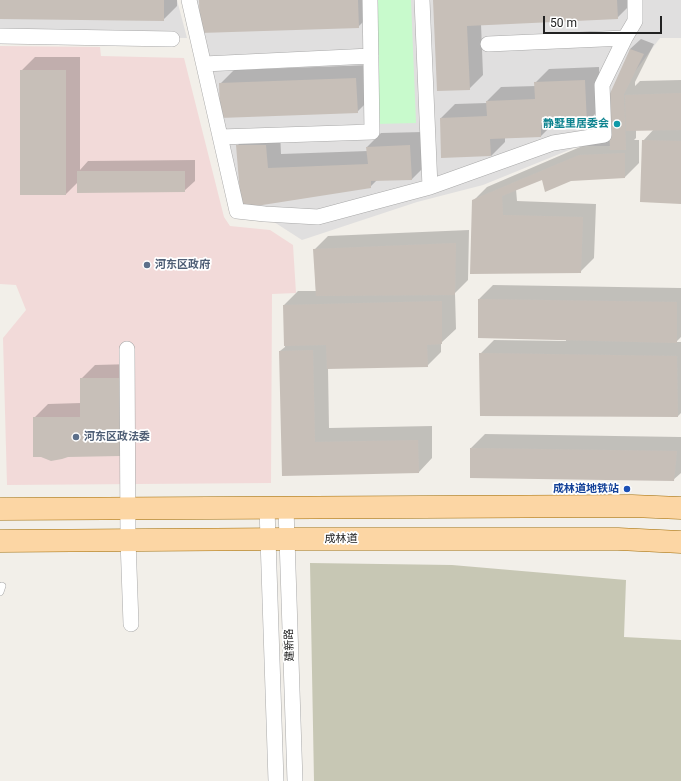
<!DOCTYPE html>
<meta charset="utf-8">
<style>
body{margin:0}
#map{position:relative;width:681px;height:781px;overflow:hidden;background:#f2efe9;font-family:Roboto,sans-serif}
canvas{display:block}
.scale{position:absolute;left:543px;top:16px;width:119px;height:18px;box-sizing:border-box;border:2px solid #222;border-top:0;padding-left:5px;font-size:12px;line-height:14px;white-space:nowrap;color:#222;-webkit-text-stroke:3px #fff;paint-order:stroke}
</style>
<div id="map">
<canvas width="681" height="781"></canvas>
<div class="scale">50 m</div>
</div>
<script>
const c = document.querySelector('canvas').getContext('2d');
c.lineJoin = 'round';
function fillPath(path, color) {
  c.fillStyle = color;
  c.fill(path, 'evenodd');
}
function strokePath(path, color, width, dash) {
  c.strokeStyle = color;
  c.lineWidth = width;
  c.lineCap = dash ? 'butt' : 'round';
  c.setLineDash(dash || []);
  c.stroke(path);
}
function label(font, color, halo, rows, align = 'center') {
  c.font = font + ' Roboto,"Noto Sans SC",sans-serif';
  c.lineWidth = 3.5;
  c.setLineDash([]);
  c.textBaseline = 'middle';
  c.strokeStyle = halo;
  c.fillStyle = color;
  for (const [text, x, y, turn = 0] of rows) {
    c.save();
    c.translate(x, y);
    c.rotate((+turn || 0) * Math.PI / 180);
    c.textAlign = isNaN(turn) ? turn : align;
    if (halo) c.strokeText(text, 0, 0);
    c.fillText(text, 0, 0);
    c.restore();
  }
}
fillPath(new Path2D(`
 M0 0H177L187 38 0 36Z
 M182 0H681V38H660L621 90 619 146H579L483 185 417 202 302 240 274 222 231 216Z`), '#e0dfdf');
fillPath(new Path2D(`
 M0 46 100 47 101 56 184 58 224 217 230 226 270 230 293 245 296 293 272 294 271 483 7 485 3 338 26 310 16 285 0 284Z`), '#f2dad9');
fillPath(new Path2D(`
 M310 563 452 565 626 580 624 637 681 640V781H314Z`), '#c7c7b4');
fillPath(new Path2D(`
 M373 0H411L416 123 376 124Z`), '#c8facc');
fillPath(new Path2D(`
 M0 0H177V6L163 20 0 18Z
 M200 0H378V7L358 27Z
 M434 0H631V4L617 18 481 24 483 75 469 89Z
 M641 39 654 44 635 82V86L640 81 681 80V202L643 141 654 129H636V138L634 140H639V163L625 177 542 179 516 189 517 201 596 204 594 258 580 272 473 201 487 187 594 141H611L630 49Z
 M35 57H80V170L88 161 195 160V181L184 191 78 182 66 194 21 71Z
 M370 65 371 98 357 112 220 84 234 70Z
 M599 67 600 109 586 123 553 124 541 136 505 138V142L491 156 441 118 455 104 487 103V101L501 87 536 86 535 83 549 69Z
 M280 131 281 154 368 151 367 147 381 133 423 132 426 165 412 179 377 180 370 187 256 205 237 146 251 132Z
 M469 230 468 280 455 293 456 329 441 343V352L427 366 328 368 329 428 432 426V458L419 472 283 475 280 351 285 347 284 305 298 291H316L314 250 328 236Z
 M493 285 681 288V337L676 342H681V413L678 416 480 354 494 340 566 341V339L479 299Z
 M133 364 134 441 120 455 34 418 48 404 81 403V379L95 365Z
 M485 434 681 437V473L673 480 471 448Z`), '#0003');
fillPath(new Path2D(`
 M0 0H164V21L0 19Z
 M199 0H358L359 28 200 33Z
 M433 0H617L618 19 467 26 470 90 437 91Z
 M630 49 644 54 624 94 626 150H610L608 98Z
 M20 70H66V195H20Z
 M356 78 358 113 220 118 219 83Z
 M585 80 587 124 541 125V137L490 139 491 156 441 158 440 118 487 116 486 101 535 99 534 82Z
 M681 93V130L626 131 625 95Z
 M642 140 681 141V204L640 202Z
 M236 145H266L268 168 368 164 366 147 410 145 412 180 371 181V188L256 206H241Z
 M625 153V178L571 181 545 192 542 180 502 196 503 215 583 217 581 273 470 274 472 200 579 155Z
 M77 171H185V192L77 193Z
 M456 243 455 295 316 296 313 249Z
 M478 299 677 302V343L478 338Z
 M442 301V344L427 345 428 367 327 369 326 345 284 346 283 305Z
 M313 350 315 442 418 440 419 473 282 476 279 351Z
 M479 353 677 356 678 417 480 416Z
 M80 378H120V456L68 457 62 459 51 461 41 457H33V417H80Z
 M470 448 677 451 674 481 470 478Z`), '#c7bfb8');
const service = new Path2D(`
 M0 592 2 586`);
const minor = new Path2D(`
 M189 0 237 211 265 214 318 217 430 187 553 143 604 135 602 85 625 38 635 21V0
 M422 0 430 187
 M0 36 172 39
 M488 44 625 38
 M204 64 371 56
 M220 137 372 132 370 0
 M127 349 128 540 131 624
 M267 508 276 781
 M286 508 295 781`);
const primary = new Path2D(`
 M0 509 420 507 632 506 681 508
 M0 541 287 539H618L681 542`);
strokePath(service, '#a9a9a9', 8);
strokePath(minor, '#a9a9a9', 16);
strokePath(primary, '#a06b00', 23);
strokePath(service, '#fff', 7);
strokePath(minor, '#fff', 15);
strokePath(primary, '#fcd6a4', 22);
for (const [x, y, r, color] of [
 [617,124,4,"#0f9aa8"],
 [147,265,4,"#5c6f8a"],
 [76,437,4,"#5c6f8a"],
 [627,489,4,"#1a4fb4"]
]) {
  const dot = new Path2D();
  dot.arc(x, y, r, 0, 2 * Math.PI);
  c.fillStyle = color;
  c.fill(dot);
  strokePath(dot, '#fff', 1.5);
}
label('bold 11px', '#0d838f', '#fff', [
 ["静墅里居委会",609,124]
], 'right');
label('bold 11px', '#4e5e75', '#fff', [
 ["河东区政府",155,265],
 ["河东区政法委",84,437]
], 'left');
label('bold 11px', '#164399', '#fff', [
 ["成林道地铁站",619,489]
], 'right');
label('11px', '#222', '#fff', [
 ["成林道",341,539],
 ["建新路",290,645,-92]
]);
</script>
